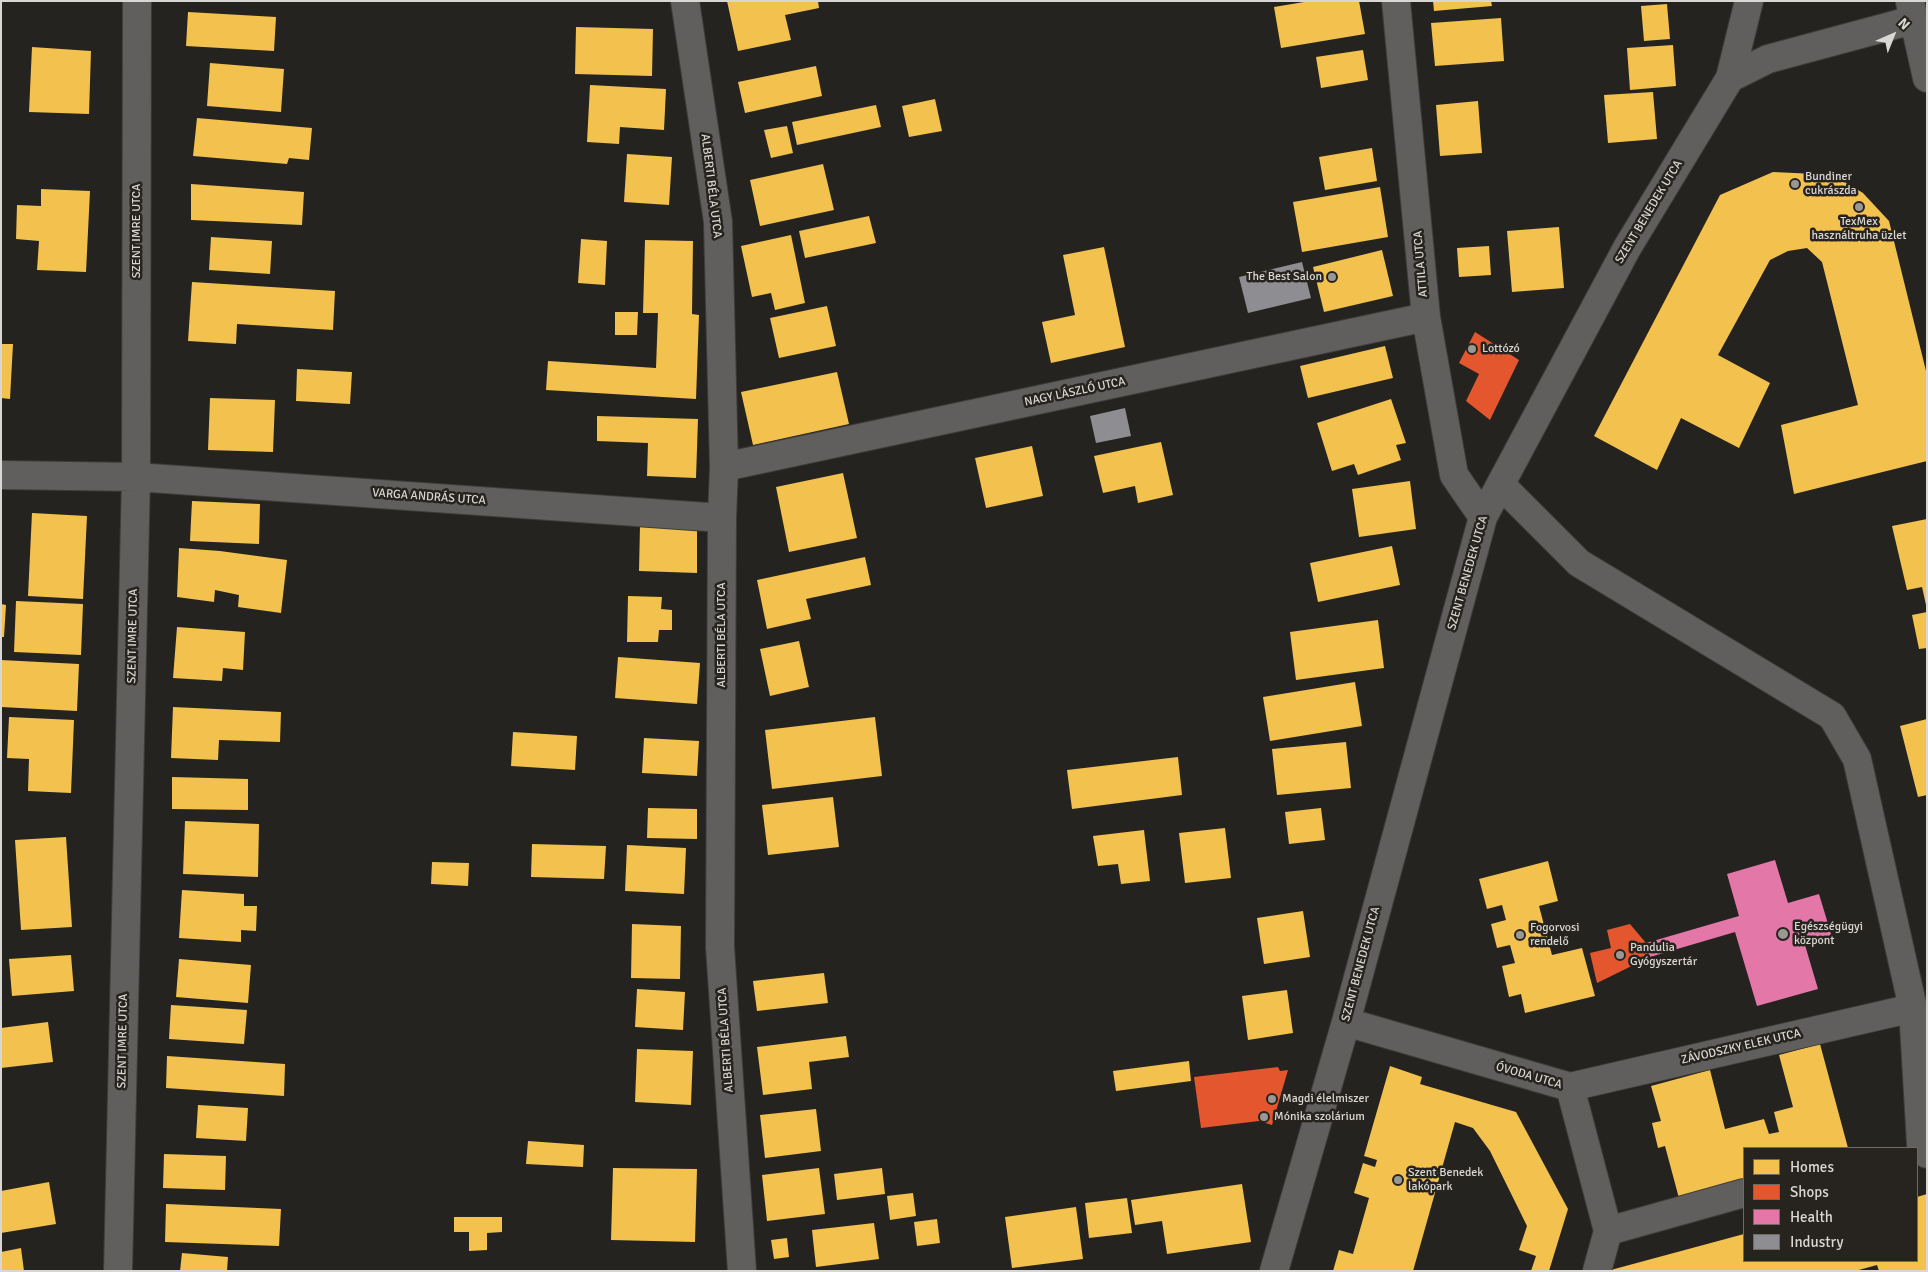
<!DOCTYPE html>
<meta charset="utf-8">
<style>
body{margin:0}
#map{position:relative;width:1928px;height:1272px;overflow:hidden;background:#252320;font-family:Signika,sans-serif}
canvas{display:block}
.frame{position:absolute;inset:0;border:2px solid #d9d7d3;pointer-events:none}
.legend{position:absolute;left:1743px;top:1147px;width:175px;height:115px;box-sizing:border-box;background:#27231e;border:1px solid #6e6b66;margin:0;padding:6px 9px;list-style:none;font-size:15px;color:#d9d7d3}
.legend li{display:flex;align-items:center;gap:10px;height:25px}
.legend b{width:25px;border:1px solid #6e6b66}
.north{position:absolute;left:1868px;top:10px;width:50px;height:50px;-webkit-text-stroke:4px #27231e;paint-order:stroke;rotate:44deg;font-size:14px;font-weight:700;line-height:20px;text-align:center;color:#d9d7d3}
.north::after{content:'';display:block;margin:auto;width:18px;height:22px;background:#d9d7d3;clip-path:polygon(50% 0,100% 100%,50% 72%,0 100%)}
</style>
<div id="map">
<canvas width="1928" height="1272"></canvas>
<div class="frame"></div>
<ul class="legend">
<li><b style="height:14px;background:#f2c14e"></b>Homes</li>
<li><b style="height:14px;background:#e4572e"></b>Shops</li>
<li><b style="height:14px;background:#e377a8"></b>Health</li>
<li><b style="height:14px;background:#8d8d92"></b>Industry</li>
</ul>
<div class="north">N</div>
</div>
<script>
const c = document.querySelector('canvas').getContext('2d');
c.lineJoin = 'round';
function fillPath(path, color) {
  c.fillStyle = color;
  c.fill(path, 'evenodd');
}
function strokePath(path, color, width, dash) {
  c.strokeStyle = color;
  c.lineWidth = width;
  c.lineCap = dash ? 'butt' : 'round';
  c.setLineDash(dash || []);
  c.stroke(path);
}
function label(font, color, halo, rows, align = 'center') {
  c.font = font + ' Signika,sans-serif';
  c.lineWidth = 5;
  c.setLineDash([]);
  c.textBaseline = 'middle';
  c.strokeStyle = halo;
  c.fillStyle = color;
  for (const [text, x, y, turn = 0] of rows) {
    c.save();
    c.translate(x, y);
    c.rotate((+turn || 0) * Math.PI / 180);
    c.textAlign = isNaN(turn) ? turn : align;
    if (halo) c.strokeText(text, 0, 0);
    c.fillText(text, 0, 0);
    c.restore();
  }
}
fillPath(new Path2D(`
 M727 1H818L819 8 785 15 791 40 738 51Z
 M1310 1H1359L1365 34 1281 48 1274 7Z
 M1433 1H1491L1492 6 1434 11Z
 M1667 4 1670 39 1644 41 1641 6Z
 M188 12 276 17 274 51 186 46Z
 M1501 18 1504 61 1435 66 1431 23Z
 M576 27 653 29 652 76 575 74Z
 M1673 45 1676 86 1630 90 1627 48Z
 M32 47 91 51 89 114 29 112Z
 M1363 50 1368 80 1321 88 1316 57Z
 M210 63 284 69 281 112 207 106Z
 M816 66 822 96 745 113 738 82Z
 M590 85 666 89 664 130 620 127 619 144 587 142Z
 M1653 92 1657 139 1608 143 1604 95Z
 M935 99 942 131 909 137 902 106Z
 M1478 101 1482 153 1440 156 1436 105Z
 M876 105 881 127 797 145 792 122Z
 M197 118 312 128 309 160 289 158 287 164 193 156Z
 M787 126 793 153 771 158 764 130Z
 M1372 148 1377 181 1325 190 1319 157Z
 M627 154 672 157 669 205 624 202Z
 M823 164 834 210 760 226 750 180Z
 M1773 172 1816 174 1840 179 1863 193 1889 221 1927 375V461L1794 494 1781 425 1858 405 1822 262 1807 248 1788 251 1770 260 1718 355 1770 383 1739 448 1681 418 1657 470 1594 436 1720 195Z
 M191 184 304 192 302 225 191 220Z
 M1380 187 1388 237 1302 252 1293 202Z
 M41 189 90 191 86 272 37 270 39 241 16 239 17 205 41 206Z
 M869 216 876 243 805 258 799 231Z
 M1559 227 1564 288 1512 292 1507 231Z
 M791 235 805 303 775 310 771 293 752 297 741 246Z
 M211 237 272 241 270 274 209 270Z
 M581 239 607 241 605 285 578 283Z
 M645 240 693 241 692 314 699 315 696 399 546 390 548 361 656 368 658 313H643Z
 M1489 246 1491 275 1459 277 1457 248Z
 M1104 247 1125 347 1051 363 1042 322 1075 315 1063 255Z
 M1382 250 1393 296 1324 312 1313 267Z
 M192 282 335 291 333 330 237 324 236 344 188 341Z
 M827 306 836 346 779 358 770 318Z
 M615 312H638L637 335H615Z
 M1 344H13L10 399 1 398Z
 M1385 346 1393 378 1308 398 1300 366Z
 M297 369 352 372 350 404 296 401Z
 M837 372 849 424 753 445 741 392Z
 M210 398 275 400 273 452 208 450Z
 M1391 399 1406 443 1396 445 1401 460 1358 475 1354 464 1332 471 1317 423Z
 M597 416 698 419 696 478 647 476 648 443 597 441Z
 M1161 442 1173 495 1138 503 1135 486 1103 493 1094 456Z
 M1032 446 1043 496 986 508 975 458Z
 M843 473 857 538 789 552 776 487Z
 M1410 481 1416 529 1359 537 1352 489Z
 M192 501 260 504 259 544 190 541Z
 M32 513 87 516 83 599 28 596Z
 M1927 519V605H1926L1922 587 1907 590 1892 526Z
 M640 526 697 527V573L639 571Z
 M1392 546 1400 585 1318 602 1310 563Z
 M179 548 220 551 287 560 281 613 238 607 239 595 215 590 214 602 177 597Z
 M865 557 871 585 806 599 811 619 767 629 757 580Z
 M628 596 662 597 661 609 672 610V630H659L658 642H627Z
 M16 601 83 604 81 655 14 652Z
 M1 604 6 605 4 637H1Z
 M1927 612V648L1919 649 1912 615Z
 M1378 620 1384 668 1296 680 1290 632Z
 M177 627 245 632 243 670 223 668 222 681 173 678Z
 M799 641 809 687 770 696 760 649Z
 M618 657 700 663 697 704 615 698Z
 M1 660 79 664 77 711 1 707Z
 M1355 682 1362 726 1270 741 1263 697Z
 M173 707 281 712 280 742 219 740 218 760 171 758Z
 M9 717 74 720 71 793 28 791 29 759 7 758Z
 M875 717 882 776 772 789 765 730Z
 M1927 719V795L1918 797 1900 726Z
 M513 732 577 736 575 770 511 766Z
 M644 738 699 741 697 776 642 773Z
 M1346 742 1351 788 1277 795 1272 749Z
 M1178 757 1182 795 1072 809 1067 770Z
 M172 777 248 779V810L172 809Z
 M833 797 839 847 768 855 762 805Z
 M648 808 697 809V839L647 838Z
 M1321 808 1325 840 1289 844 1285 812Z
 M185 821 259 824 258 877 183 874Z
 M1225 828 1231 878 1185 883 1179 833Z
 M1144 830 1150 881 1121 884 1118 864 1098 866 1093 836Z
 M66 837 72 927 21 930 15 840Z
 M532 844 606 846 604 879 531 877Z
 M627 845 686 848 684 894 625 891Z
 M1548 861 1558 901 1539 906 1552 955 1582 948 1595 996 1525 1013 1521 994 1509 997 1502 966 1515 963 1510 945 1497 948 1491 924 1506 920 1502 905 1487 909 1479 879Z
 M432 862 469 863 468 886 431 884Z
 M182 890 244 894V906H257L256 931 241 930V942L179 938Z
 M1303 911 1310 957 1264 964 1257 918Z
 M632 924 681 926 680 979 631 978Z
 M71 955 74 991 12 996 9 959Z
 M179 959 251 965 248 1003 176 997Z
 M824 973 828 1003 757 1011 753 981Z
 M637 989 685 992 683 1030 635 1027Z
 M1287 990 1293 1033 1248 1040 1242 996Z
 M171 1005 247 1010 244 1044 169 1039Z
 M48 1022 53 1062 1 1068V1028Z
 M846 1036 849 1057 809 1062 812 1089 763 1095 757 1047Z
 M1820 1044 1848 1148H1744V1186L1680 1202 1665 1146 1658 1148 1652 1123 1661 1121 1651 1086 1710 1070 1725 1129 1764 1119 1769 1134 1779 1132 1774 1112 1793 1107 1779 1055Z
 M637 1049 693 1051 691 1105 635 1102Z
 M167 1056 285 1064 284 1096 166 1088Z
 M1189 1061 1191 1081 1116 1091 1113 1071Z
 M1390 1066 1422 1077 1420 1084 1516 1112 1568 1209 1549 1271H1531L1536 1256 1519 1250 1527 1226 1490 1151 1473 1128 1455 1122 1413 1271H1333L1339 1250 1353 1254 1369 1198 1354 1193 1363 1163 1375 1167 1377 1160 1364 1156Z
 M198 1105 248 1108 246 1141 196 1138Z
 M816 1109 821 1151 765 1158 760 1115Z
 M528 1141 584 1145 583 1167 526 1164Z
 M164 1154 226 1156 225 1190 163 1188Z
 M613 1168 697 1169 695 1242 611 1240Z
 M819 1168 825 1214 767 1221 762 1175Z
 M882 1168 885 1194 837 1200 834 1174Z
 M49 1182 56 1224 1 1233V1191Z
 M1242 1184 1251 1242 1167 1254 1162 1221 1135 1225 1131 1200Z
 M913 1193 916 1216 890 1220 887 1196Z
 M1927 1194V1271H1879L1877 1265 1855 1271H1607L1744 1234V1261H1917V1197Z
 M1127 1198 1132 1233 1089 1238 1085 1203Z
 M166 1204 281 1209 279 1246 165 1242Z
 M1076 1207 1083 1259 1012 1268 1005 1217Z
 M454 1217H502V1232L487 1233V1250L469 1251V1232H454Z
 M937 1219 940 1243 917 1246 914 1222Z
 M874 1223 879 1259 816 1267 812 1230Z
 M787 1238 789 1257 774 1259 771 1240Z
 M21 1248 24 1271H1V1252Z
 M182 1253 228 1257 227 1271H180Z`), '#f2c14e');
fillPath(new Path2D(`
 M1475 332 1519 360 1490 420 1466 401 1479 374 1459 363Z
 M1630 924 1646 943 1650 957 1597 983 1590 953 1611 948 1607 930Z
 M1278 1067 1280 1071 1288 1070 1272 1125 1259 1121 1201 1128 1194 1077Z`), '#e4572e');
fillPath(new Path2D(`
 M1775 860 1788 903 1819 894 1832 937 1805 945 1818 989 1757 1006 1735 932 1650 957 1646 943 1739 916 1727 874Z`), '#e377a8');
fillPath(new Path2D(`
 M1302 262 1311 298 1248 313 1239 277Z
 M1125 408 1131 436 1096 443 1090 416Z`), '#8d8d92');
const minor = new Path2D(`
 M685 1 718 222 724 467 722 518 720 947 742 1271
 M1396 1 1426 317 1454 475 1483 517
 M1910 2 1927 78
 M1730 78 1749 1
 M724 467 1426 317
 M1 475 136 477 722 518
 M1501 485 1579 563 1832 716 1857 759 1913 1008 1921 1144 1927 1154
 M1346 1022 1570 1087 1913 1008
 M1570 1087 1608 1231
 M118 1271 136 477 137 1
 M1274 1271 1346 1022 1483 517 1627 248 1730 78 1768 59 1913 20
 M1597 1271 1608 1231 1744 1193`);
strokePath(minor, '#3f3d3a', 30);
strokePath(minor, '#605f5d', 28);
for (const [x, y, r, color] of [
 [1795,184,5,"#9a9894"],
 [1859,207,5,"#9a9894"],
 [1332,277,5,"#9a9894"],
 [1472,349,5,"#9a9894"],
 [1783,934,6,"#9a9894"],
 [1520,935,5,"#9a9894"],
 [1620,955,5,"#9a9894"],
 [1272,1099,5,"#9a9894"],
 [1264,1117,5,"#9a9894"],
 [1398,1180,5,"#9a9894"]
]) {
  const dot = new Path2D();
  dot.arc(x, y, r, 0, 2 * Math.PI);
  c.fillStyle = color;
  c.fill(dot);
  strokePath(dot, '#27231e', 2);
}
label('12px', '#d9d7d3', '#27231e', [
 ["Bundiner",1805,177],
 ["cukrászda",1805,191],
 ["TexMex",1859,222,"center"],
 ["használtruha üzlet",1859,236,"center"],
 ["The Best Salon",1322,277,"right"],
 ["Lottózó",1482,349],
 ["Egészségügyi",1794,927],
 ["központ",1794,941],
 ["Fogorvosi",1530,928],
 ["rendelő",1530,942],
 ["Pandulia",1630,948],
 ["Gyógyszertár",1630,962],
 ["Magdi élelmiszer",1282,1099],
 ["Mónika szolárium",1274,1117],
 ["Szent Benedek",1408,1173],
 ["lakópark",1408,1187]
], 'left');
label('12px', '#d9d7d3', '#27231e', [
 ["ALBERTI BÉLA UTCA",711,186,83],
 ["SZENT BENEDEK UTCA",1649,212,-59],
 ["SZENT IMRE UTCA",137,231,-90],
 ["ATTILA UTCA",1421,264,-95],
 ["NAGY LÁSZLÓ UTCA",1075,392,-12],
 ["VARGA ANDRÁS UTCA",429,497,4],
 ["SZENT BENEDEK UTCA",1468,573,-74],
 ["ALBERTI BÉLA UTCA",722,635,-90],
 ["SZENT IMRE UTCA",133,636,-89],
 ["SZENT BENEDEK UTCA",1361,964,-75],
 ["ALBERTI BÉLA UTCA",726,1040,-94],
 ["SZENT IMRE UTCA",123,1041,-89],
 ["ZÁVODSZKY ELEK UTCA",1741,1047,-13],
 ["ÓVODA UTCA",1529,1076,16]
]);
</script>
